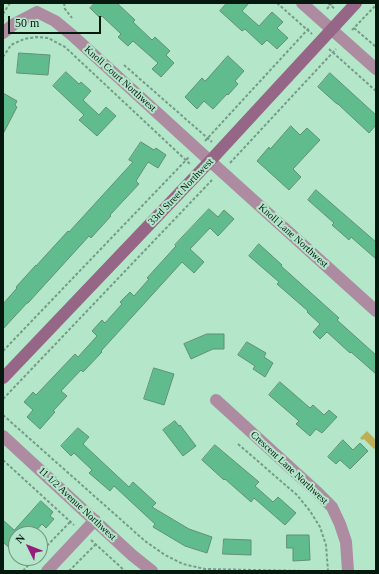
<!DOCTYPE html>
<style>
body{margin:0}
#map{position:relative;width:379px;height:574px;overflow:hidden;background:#b4e6ca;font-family:Georgia,serif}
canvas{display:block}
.frame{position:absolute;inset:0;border:4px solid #06190f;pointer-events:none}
.north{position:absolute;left:8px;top:526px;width:40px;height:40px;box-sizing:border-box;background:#b4e6ca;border:1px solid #6e947f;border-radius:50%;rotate:313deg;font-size:11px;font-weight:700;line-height:16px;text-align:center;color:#06190f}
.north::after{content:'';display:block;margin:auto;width:14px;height:18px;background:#961d79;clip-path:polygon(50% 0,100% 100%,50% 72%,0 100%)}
.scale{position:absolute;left:8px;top:16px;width:93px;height:18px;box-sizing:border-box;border:2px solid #06190f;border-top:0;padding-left:5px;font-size:12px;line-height:14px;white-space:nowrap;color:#06190f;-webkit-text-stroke:3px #b4e6ca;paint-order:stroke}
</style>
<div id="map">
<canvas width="379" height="574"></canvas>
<div class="frame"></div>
<div class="north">N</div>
<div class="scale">50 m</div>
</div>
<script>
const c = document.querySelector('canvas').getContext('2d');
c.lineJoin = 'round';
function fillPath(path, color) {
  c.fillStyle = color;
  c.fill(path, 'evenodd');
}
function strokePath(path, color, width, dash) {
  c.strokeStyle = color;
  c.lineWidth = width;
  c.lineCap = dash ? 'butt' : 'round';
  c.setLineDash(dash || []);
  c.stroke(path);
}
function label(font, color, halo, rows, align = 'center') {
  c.font = font + ' Georgia,serif';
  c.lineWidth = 4;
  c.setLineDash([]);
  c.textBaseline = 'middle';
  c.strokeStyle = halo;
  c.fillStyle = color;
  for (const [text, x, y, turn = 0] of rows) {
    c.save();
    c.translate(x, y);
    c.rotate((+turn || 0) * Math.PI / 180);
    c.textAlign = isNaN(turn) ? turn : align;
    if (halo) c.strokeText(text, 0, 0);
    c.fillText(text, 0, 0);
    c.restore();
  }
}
fillPath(new Path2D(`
 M367 431 376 440V447L374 449 364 439 362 440 360 438Z`), '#beaf57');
const building = new Path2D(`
 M95 3H117L135 20 133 22 152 40 155 37 170 51 166 55 174 63 161 77 152 69 158 63 133 41 128 46 118 37 121 34 102 16 100 18 90 8Z
 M227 3H249L242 11 259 26 272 12 283 22 277 28 288 38 277 49 267 40 262 45 245 29 242 31 220 11Z
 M19 53 50 55 48 75 17 73Z
 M228 56 244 71 235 81 238 84 228 95 227 94 213 109 204 101 197 109 185 97 202 78 205 81Z
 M66 72 79 84 81 82 91 91 83 100 99 115 106 107 116 116 97 136 79 120 84 115 53 86Z
 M330 73 376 115V125L369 133 338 104H337L318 87Z
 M3 93 17 101 15 105 17 107 3 134Z
 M291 126 300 135 307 128 320 140 293 169 301 177 289 190 257 161 269 147 270 149Z
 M141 142 154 150 156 148 166 155 158 168 148 162 136 181 139 184 110 215 111 216 91 238 89 236 28 303H27L3 329V304L17 288 16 287 36 265V266L68 231 69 232 133 162 129 160Z
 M316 190 376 242V259L351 237 349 240 332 225 334 223 308 200Z
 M209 209 218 217 224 210 234 219 218 236 210 228 190 249 204 262 194 273 182 262 101 351 102 352 83 372 81 370 61 391 67 396 53 411 55 412 40 429 27 417 33 410 24 402 33 392 36 395 75 354 78 357 97 336 92 331 102 320 105 323 122 304 120 302 130 292 134 296 149 279 147 278 176 246 175 245Z
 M259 244 282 265 281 266 339 318 337 320 376 355V374L351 352 350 353 327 332 320 339 313 332 320 324 307 312 308 311 277 284 279 282 249 256Z
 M207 334H224V349H213L191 359 184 344Z
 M247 342 266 353 264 357 273 363 265 377 253 369 255 366 238 355Z
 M154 368 174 374 164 405 144 399Z
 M280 382 310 408 313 405 324 415 329 410 337 417 322 433 316 429 310 436 296 424 299 421 269 395Z
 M175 421 179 426 180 425 196 446 183 456 163 430Z
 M78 428 89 437 83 444 129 487 133 482 156 503 152 507 189 529 212 537 207 553 185 546 153 527 155 524 114 486 110 491 89 473 92 470 74 453 71 456 61 446Z
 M343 440 353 450 360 443 368 451 350 469 340 460 336 464 328 457Z
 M215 445 259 482 255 486 273 502 278 497 296 513 285 525 254 498 251 502 225 479 224 480 202 460Z
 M41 501 53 512 50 516 54 519 46 528 42 524 33 534H16V554L3 542V520L14 530Z
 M287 535H309L310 560 293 561V548H287Z
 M224 539 251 540V555L223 554Z`);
fillPath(building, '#60bb8d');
strokePath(building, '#619077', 1);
strokePath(new Path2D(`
 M64 3 65 9 72 18
 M277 3 312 34
 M328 3 335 9
 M327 9 332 3
 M3 14 10 3
 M354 28 376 47
 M352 30 376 5
 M329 49 376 91
 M3 57 11 45 24 39 36 37 48 38 65 47 190 164
 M124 65 212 142
 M205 141 310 27
 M230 163 336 49
 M3 351 189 157
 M3 399 212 180
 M3 415 145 541 165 555 183 564 205 569 306 571
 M238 444 297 495 310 511 320 527 326 545 328 571
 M3 460 74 525
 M91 540 125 571
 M40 553 70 522
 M23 571 35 558
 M69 571 95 545`), '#759c86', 2, [3, 2]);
strokePath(new Path2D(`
 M302 3 376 69
 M3 33 14 24 37 12 55 21 72 35 210 161 376 311
 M216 400 318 493 332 507 340 524 346 542 348 571
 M3 436 132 555 152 571
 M47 571 95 520`), '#ad8ca1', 12);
strokePath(new Path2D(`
 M3 378 210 161 356 3`), '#966686', 12);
label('10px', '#06190f', '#b4e6ca', [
 ["Knoll Court Northwest",120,79,42],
 ["33rd Street Northwest",181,192,-46],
 ["Knoll Lane Northwest",293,236,42],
 ["Crescent Lane Northwest",289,468,43],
 ["11 1/2 Avenue Northwest",77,504,43]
]);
</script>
